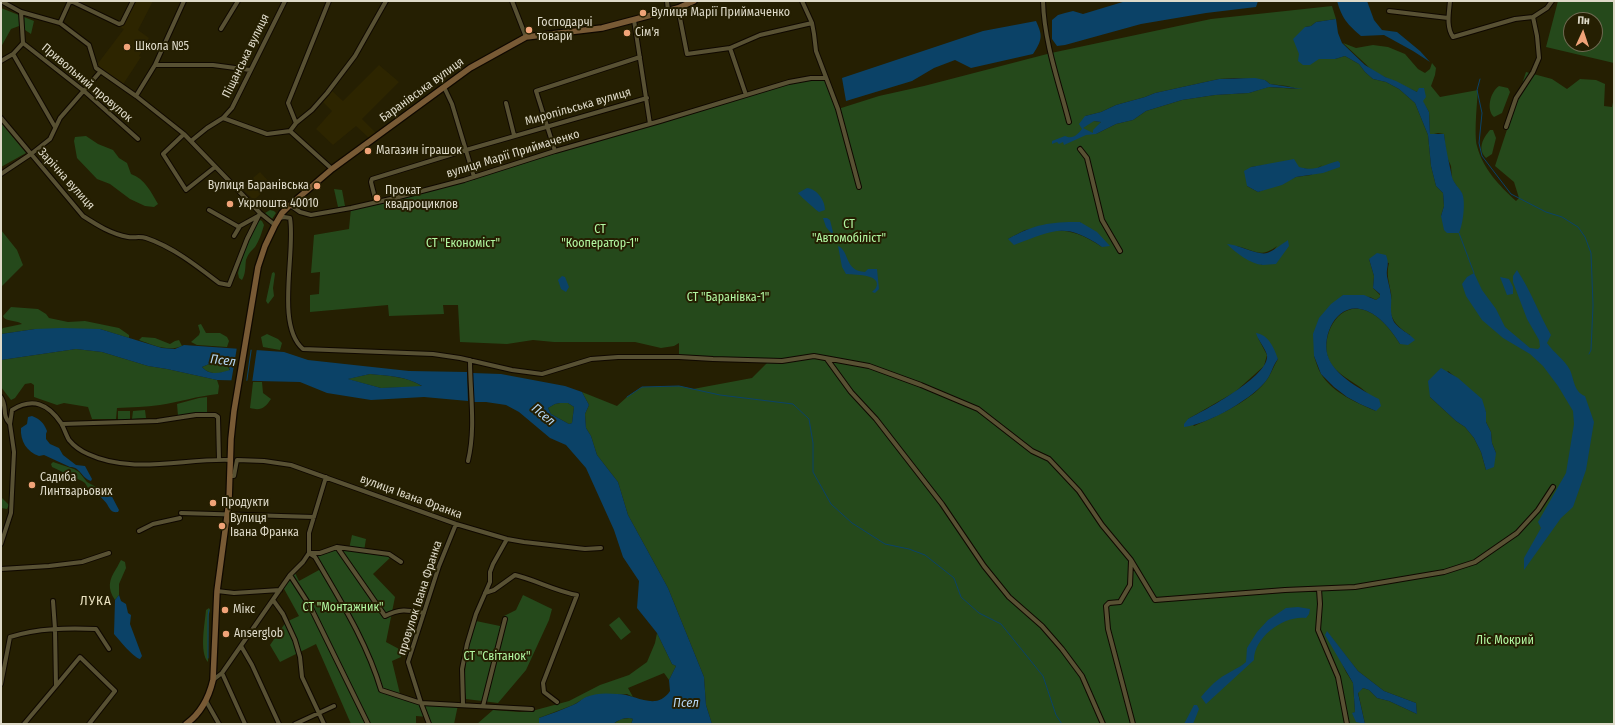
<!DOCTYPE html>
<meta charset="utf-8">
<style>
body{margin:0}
#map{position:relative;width:1615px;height:725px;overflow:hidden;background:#251f02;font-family:"Fira Sans Condensed",sans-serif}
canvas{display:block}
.frame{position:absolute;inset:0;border:2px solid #dedac9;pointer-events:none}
.north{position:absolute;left:1563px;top:12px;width:40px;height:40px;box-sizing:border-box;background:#251f02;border:1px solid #6f6a52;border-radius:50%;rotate:3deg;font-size:11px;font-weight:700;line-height:16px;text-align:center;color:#dedac9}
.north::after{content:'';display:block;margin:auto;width:14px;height:18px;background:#f0a378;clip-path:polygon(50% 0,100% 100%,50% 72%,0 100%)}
</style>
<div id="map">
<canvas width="1615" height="725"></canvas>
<div class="frame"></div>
<div class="north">Пн</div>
</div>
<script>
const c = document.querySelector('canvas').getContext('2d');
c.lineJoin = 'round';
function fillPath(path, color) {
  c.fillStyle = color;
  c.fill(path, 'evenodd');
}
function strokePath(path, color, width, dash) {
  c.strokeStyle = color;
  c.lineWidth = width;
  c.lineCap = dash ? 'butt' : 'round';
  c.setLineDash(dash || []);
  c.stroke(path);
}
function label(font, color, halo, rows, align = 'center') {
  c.font = font + ' "Fira Sans Condensed",sans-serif';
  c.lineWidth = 4;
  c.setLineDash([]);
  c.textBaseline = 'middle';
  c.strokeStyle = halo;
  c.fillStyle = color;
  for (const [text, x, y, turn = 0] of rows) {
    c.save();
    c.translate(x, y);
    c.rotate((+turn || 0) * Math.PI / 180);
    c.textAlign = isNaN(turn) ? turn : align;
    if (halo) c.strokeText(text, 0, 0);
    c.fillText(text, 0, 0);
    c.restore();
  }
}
fillPath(new Path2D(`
 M135 1H153L138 30 149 38 139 56 141 57 122 86 96 66 124 29 121 28Z
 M379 65 399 82 362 119 377 134 370 139 356 126 333 145 316 129 332 111 323 102 331 90 343 101Z
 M260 172 271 184 254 200 241 188Z`), '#2d2500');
fillPath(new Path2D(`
 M1558 1H1614V63L1546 47ZM1571 20H1595V44H1571Z
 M1332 6 1336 19 1316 22 1311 26 1305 27 1319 59H1335L1345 56 1359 64 1365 72 1373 79 1386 82 1399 89 1415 103 1428 135 1431 166 1436 186 1443 193 1444 206 1441 216 1463 214 1462 194 1452 179 1451 166 1446 155 1444 134 1438 133 1430 135 1429 112 1417 92 1374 72 1343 43 1356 48 1373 45 1388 47 1405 54 1418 69 1425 73 1430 69 1432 63 1436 68 1435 75 1431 86 1440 97 1478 90C1477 103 1474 135 1477 146 1483 169 1499 185 1516 201L1519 198 1514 182 1495 166 1526 72 1552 79 1567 89 1580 79 1596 80 1605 84 1604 106 1612 107 1614 97V724H1365L1358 692 1363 688 1369 690 1377 698 1389 701 1417 714 1416 703 1384 691 1358 671 1327 632 1346 672 1353 683 1355 712 1353 713 1361 724H712L706 705 704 677 668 588 628 515 618 482 597 455 591 436 586 428 585 414 589 405 582 392 617 406 627 397 642 387 679 386 693 389 752 378 769 361 679 357V343L674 346 661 348 635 342H554L533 340 507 344 460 342 458 305H443L444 314 389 316 388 305 310 312V295L319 294 320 272 311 273 314 235 349 229 351 208 464 180 789 82 826 78 838 109 879 96 924 86 1051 53 1211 19ZM1235 78 1265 80 1270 84 1287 86 1298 89 1268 87 1249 93 1215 95 1182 100 1146 111 1133 120 1116 124 1096 134 1098 126 1101 122 1094 121 1085 116 1101 112 1116 105 1145 97 1155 93 1219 79ZM1272 164 1315 170 1322 165 1311 175 1296 177 1258 192 1247 186 1251 167ZM1080 222 1102 247C1065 222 1048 231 1008 239L1025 230ZM1236 246C1255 250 1260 259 1277 246L1262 265ZM1369 259 1389 263C1386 274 1389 282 1391 293 1392 298 1390 303 1390 309 1391 321 1400 329 1410 335L1400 344C1391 330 1378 312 1360 309 1335 305 1320 340 1329 360 1336 375 1354 381 1366 392 1370 396 1373 405 1376 411 1357 403 1333 393 1321 374 1318 369 1316 362 1314 356L1343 295 1370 297 1376 300 1380 297V295L1373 288 1374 276ZM1258 338 1278 359C1274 365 1272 372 1268 378 1254 400 1217 416 1194 426L1188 419 1235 392 1264 366 1267 355ZM1448 371 1467 387 1486 412V422L1491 432 1492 443 1496 453 1486 470 1481 452 1474 438 1465 427 1456 421 1430 397Z
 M1 8 34 21 31 34 19 26 11 29 1 47Z
 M1499 86 1508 88 1510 92 1502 113 1494 117C1486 110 1490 92 1499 86Z
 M1 123 26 153 1 167Z
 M1490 130H1493L1496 138 1492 154 1486 158C1477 149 1483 138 1490 130Z
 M86 136 98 144 113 150 119 158 127 163 131 174C145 179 151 192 158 204L154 207 145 206 130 199 110 184 97 179 77 158 74 141 75 137Z
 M334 189 342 190 345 206 338 207Z
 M270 210 274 211 276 213 272 219 265 213Z
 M260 220 262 221 264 225C262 232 259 241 255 247 251 251 248 254 246 260 245 267 246 273 242 280L239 278 238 273C241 262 252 226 260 220Z
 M1 230 17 250 23 265 1 287Z
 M274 272 275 274 273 288 274 296 268 304 266 301 272 273Z
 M11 307 38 309 46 314 49 318 68 322 85 321 119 328 129 335V338L100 329H35L1 334V330L3 328 22 324C17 320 9 322 4 318L3 316Z
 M201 324 206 333H220L227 337 229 341 227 347 197 345 191 342 199 335 200 332 198 325Z
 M267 334 278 339 282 343 280 350 263 347 261 337Z
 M142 337 155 338 170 344 175 341 179 340 182 346C168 352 153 345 139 340Z
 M76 349 102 352 148 366 167 369 217 380 219 386 218 394C197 396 180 402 160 405 146 407 131 407 117 408L116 419H92L88 407 64 403 57 405 34 397V385L31 383 25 384 15 398 11 400 1 387V360Z
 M209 364 228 366 230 371C219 373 210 376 202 367Z
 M370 374C388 376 407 376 423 387L381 388 347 379Z
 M253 382H262L263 393 271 399C265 408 261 411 250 408Z
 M207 397V413L178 416 177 404 199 398Z
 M560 403H568L574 407 572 423 569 424 551 414 548 408 555 404Z
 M145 410 146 418 132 419 133 411Z
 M118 411H130V420H118Z
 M53 462 74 469 79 472 87 482 96 487 95 492 91 493 85 483 82 481 52 467 51 464Z
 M1 492 2 498 9 505 7 509 1 508Z
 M352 535 366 539 364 551 392 556 373 574 395 597 386 642 399 649 401 657 392 661 400 694 404 699 458 705 454 724H432L428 717 416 716V724H351L316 644 280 662 270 645 286 622 299 616 283 587 295 573 299 581 319 570 318 556 337 548 349 549Z
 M121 560 125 562 126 568 119 584V595L115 600C107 588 109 580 116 569 118 566 119 563 121 560Z
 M523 595 552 609 549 620 526 670 498 703 466 699 464 686 467 645 476 621 500 626 504 616 516 610Z
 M209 608 210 610 209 614 208 662C199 652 205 623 206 610Z
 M619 617 631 632 621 640 609 625Z
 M657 633 672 664 676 666 669 680 664 673 628 688 633 697 627 694 587 697 573 705 539 718V724H477L493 710 520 712 532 711 569 701 600 685 629 675 647 662 655 643Z
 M630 718 633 719 631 724H613L621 719Z`), '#25491b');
fillPath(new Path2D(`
 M1126 1H1258L1256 7 1206 13 1141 24 1065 45 1057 46 1052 39V20L1058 15 1065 13 1073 11 1083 14Z
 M1337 1H1367L1374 20 1382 30 1397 32 1420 51 1430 62 1413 51 1384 35 1361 36C1347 24 1342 18 1337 1Z
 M1336 19 1338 33 1342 43 1365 65 1385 77 1396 81 1417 92 1419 88H1424L1426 97 1423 101 1429 112 1430 134H1444C1446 150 1449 162 1452 177 1454 184 1459 187 1462 193 1466 201 1463 225 1459 233H1447L1444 230 1441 216 1444 206 1443 193 1436 186 1431 166 1428 135 1415 103 1399 89 1386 82 1373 79 1365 72 1359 64 1345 56 1335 59H1319L1310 65H1303L1298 61 1299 54 1293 39 1305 27 1311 26 1316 22Z
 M1036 21C1043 36 1042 40 1033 54L971 68 955 60 934 68 912 81 846 101 842 78 983 31Z
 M1255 78 1265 80 1270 84 1303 89 1269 87 1249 93 1215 95 1182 100 1146 111 1133 120 1116 124 1096 134 1086 135 1064 145 1063 142 1059 144 1057 142 1052 144V141L1065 136C1073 140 1078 134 1082 129L1079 124 1085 116 1101 112 1116 105 1145 97 1155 93 1219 79ZM1094 121 1101 122 1093 130V133L1083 128Z
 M1294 159 1299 167C1316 172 1322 165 1338 161L1340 163V167L1323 173 1296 177 1282 185 1258 192 1247 186 1244 171 1251 167Z
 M807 188C817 189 825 200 825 210L819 212C815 209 800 196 798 193Z
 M823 218H827L830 220 833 232 832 234 826 227Z
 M1080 222 1097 232 1110 246 1102 247C1064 221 1053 231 1014 245L1008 239C1035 224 1049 222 1080 222Z
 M1288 240 1289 246 1276 264C1272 264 1267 265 1263 265 1250 264 1236 253 1227 244 1237 244 1259 256 1267 253 1272 252 1282 244 1288 240Z
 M838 246C850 251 844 271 865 272L868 269H877L879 289 875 293 872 292C873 291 875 289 876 288 883 273 851 275 846 274L842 267Z
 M1377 253 1386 255C1390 265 1386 267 1387 276 1388 282 1390 288 1391 295 1392 304 1389 312 1394 322 1400 330 1409 333 1415 340L1408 345 1400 344C1391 330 1378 312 1360 309 1335 304 1320 339 1329 359 1336 376 1363 391 1379 399L1381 406 1376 411 1360 404 1347 397 1334 387 1321 374 1314 356 1313 334 1319 318 1331 304 1343 295H1364L1376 300 1380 297V294L1373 288 1374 276 1369 259Z
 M1517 270C1531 291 1539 314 1551 335L1547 343C1554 353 1564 359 1570 370 1574 379 1574 392 1585 396L1594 422 1586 470 1573 507 1561 518 1524 570V558L1541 528 1538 522 1566 473 1574 424 1573 411 1558 386 1543 366 1530 354 1503 338 1482 320 1466 296 1462 284 1467 277 1474 273 1482 290 1496 309 1505 327 1530 348 1538 349 1540 347 1539 340 1527 319 1513 282V276Z
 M562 276 565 277 569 287 566 292 561 289 558 280Z
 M1500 277 1509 279 1513 287V294L1507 295Z
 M61 328 100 329 162 348 175 349 184 345 284 352 308 360 409 371 467 372 468 401 424 397 371 400 327 393 300 382 217 380 167 369 148 366 102 352 76 349 1 360V334L35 329ZM209 364 228 366 230 370C220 373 210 376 202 367ZM370 374C388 376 406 376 422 386L381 388 348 379Z
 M1256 333C1269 335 1274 348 1278 359 1273 365 1272 372 1268 378 1256 397 1207 425 1184 427V424L1188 419C1205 410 1270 376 1267 355 1265 348 1258 340 1256 333Z
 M1441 368 1458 378 1482 399 1486 412V422L1491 432 1492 443 1496 453 1494 467 1486 470 1481 452 1474 438 1465 427 1456 421 1430 397 1428 381Z
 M472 373 501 374 565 386 582 392 589 405 585 414 586 428 591 436 597 455 618 482 628 515 668 588 704 677 706 705 712 724H631L633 719C627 716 618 720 613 724H539V718C550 714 562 710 573 705 578 703 582 699 586 697 596 693 606 693 617 694 636 694 656 712 670 691L669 680 676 666 672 664 657 633 637 608 639 581 623 557 614 530 586 468 566 445 550 438 519 412 506 405 486 402H474ZM560 403H568L574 407 572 423 569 424 551 414 548 408 555 404Z
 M32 416C40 419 44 423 47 431L46 434V439L50 444 59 448 63 455 76 465 85 466 92 479 91 481C81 478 81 467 70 467L44 455 39 456C27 452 20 441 21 428L27 424 28 417Z
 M101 489H106L109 491 119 510 118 512C111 513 110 509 107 504 103 498 99 498 99 490Z
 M119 595 121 601 126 604 128 613 131 615 130 624 142 656 140 659C133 657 120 641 114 634L115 600Z
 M1298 607 1310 609 1309 614 1306 618C1284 615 1254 637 1254 660L1206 704 1201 697C1206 691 1212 684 1219 679 1228 672 1238 669 1246 662L1247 648 1257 632 1268 620 1286 608Z
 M1327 631 1358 671 1384 691 1416 703 1417 714 1389 701 1377 698 1369 690 1363 688 1358 693 1365 724 1356 722 1352 713 1355 712 1353 683 1325 635Z
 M1194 705H1197L1199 709 1193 724H1184Z`), '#0b4267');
fillPath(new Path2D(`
 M237 347H251L246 383H231Z
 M252 348H257L252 383H247Z`), '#251f02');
strokePath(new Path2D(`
 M1480 79 1477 90 1482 113 1479 143 1482 156 1511 194 1546 212 1562 217 1578 227 1585 237 1591 253 1593 305 1591 350 1589 354
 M1459 233 1474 273
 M627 397 642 387 679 386 720 395 793 404 809 419 813 443V472L831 504 852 523 885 544 909 549 925 555 954 578 961 597 979 613 1001 624 1043 676 1056 715 1062 724
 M208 658V616L209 610`), '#0b4267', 1);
const street = new Path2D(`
 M1 1 21 12 60 23 89 45 96 68 136 96 184 134 260 213 275 225
 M71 1 119 24 122 23 133 1
 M512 1 526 37
 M667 1 668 11
 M802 1 812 23 814 34 816 51 838 109 859 187
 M1043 1C1044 42 1059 83 1069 122
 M1450 1C1449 13 1446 27 1453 37L1515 19 1533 17 1547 8 1552 1
 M678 8 687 54 730 48 760 35 812 23
 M1389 11 1448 18
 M634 20 650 124
 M60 23 70 1
 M221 29 238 1
 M23 43 84 91 138 139
 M730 48 746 95
 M13 54 55 127
 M1 61 13 54 23 43 21 12
 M155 65H213L250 70
 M444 87 452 104 474 177
 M136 96 155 65 184 1
 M506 103 514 135
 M1 118 83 216C97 225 111 234 128 237 134 238 140 236 146 238 173 247 197 266 219 283L229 285 247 239 260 213
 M223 118 232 108 285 1
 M296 123 288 103 329 1
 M1506 127 1516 98 1533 72 1539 58 1537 36 1533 17
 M290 131 296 123 312 110 327 93 355 56 386 1
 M184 134 163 154 186 190 215 167
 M191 141 207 128 223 118 267 134 290 131 332 169
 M1080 149 1087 158 1102 220 1120 251
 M555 151 536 91 640 57
 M1 174 31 154 50 139 60 118 100 72
 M376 202 371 182 372 179 466 150 647 98
 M290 205 300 212 311 215 351 208 395 198 464 180 555 151 660 121 789 82 811 78H826
 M209 210 239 227
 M279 218 284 217 290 218C296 252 275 325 303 349L433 354 460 358 512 370 542 374 591 359 618 357H679L713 359 782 361 814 356 869 366 921 385 978 409 1032 451 1049 459 1079 491 1102 525 1131 560 1155 600 1285 590 1355 587 1444 572 1475 562 1517 533 1538 510 1553 487
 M234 236 240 226 258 216
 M827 359 851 392 876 419 942 504 984 566 1009 597 1042 626 1062 649 1082 676 1103 724
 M1 397C8 408 1 414 10 424
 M62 424 157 421 196 415H215L218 417 219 460
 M468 461C476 428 470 394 470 360
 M230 476H234L237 460 264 461 291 465 456 524 507 539 524 542 585 549 601 548
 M181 513 314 517
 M139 531 153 524 180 518
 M1 544 11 513 14 452 10 424 12 410C33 397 48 404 61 423 64 428 66 435 69 440 74 446 81 451 88 454 133 475 184 458 231 460
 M337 547 385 616C400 608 408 610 424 613
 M1131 561 1130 585 1120 602 1109 603 1106 606 1108 629 1133 724
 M401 562 389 554 337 547 320 553H309L315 557C340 600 367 642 381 690L421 703 532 709
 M1 569 49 566 82 562 109 553
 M290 575 310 606 368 724
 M1319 589 1320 604 1318 630 1338 677 1347 724
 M217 591 234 593 280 590
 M485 593 494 590 515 575C536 580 555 591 577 595L543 683 544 692 557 702
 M273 600 283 614 295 640 300 657 302 677 324 724
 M241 646 252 665 279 724
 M222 673 245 724
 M213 680 222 673 290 575 303 562 309 553V533L326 477
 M1 684 10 637C38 628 68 628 96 629L109 649
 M56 686 80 657 115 691 89 724
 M206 701 219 724
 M463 704 462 669 467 644 476 614 490 582V572L493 564 507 539
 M483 706 505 619
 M24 724 56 686 55 629 53 601
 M295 724 334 706
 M429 724 421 703 408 662 439 566 456 524`);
const secondary = new Path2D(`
 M186 724C200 714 209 697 213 680L217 591 229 501 231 439 234 411 258 267 265 246 275 225 282 213 290 205 332 169 470 68 526 37 602 28 678 8 694 1`);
strokePath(street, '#0f0800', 6);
strokePath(secondary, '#0f0800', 8);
strokePath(street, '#585133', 4);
strokePath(secondary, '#785a35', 5.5);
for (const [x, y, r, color] of [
 [643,13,4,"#f0a378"],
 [529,30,4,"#f0a378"],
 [627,33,4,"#f0a378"],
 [127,47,4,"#f0a378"],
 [368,151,4,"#f0a378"],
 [317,186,4,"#f0a378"],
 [377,198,4,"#f0a378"],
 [230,204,4,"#f0a378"],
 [32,485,4,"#f0a378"],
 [213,503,4,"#f0a378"],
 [222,526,4,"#f0a378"],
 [225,610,4,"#f0a378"],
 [226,634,4,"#f0a378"]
]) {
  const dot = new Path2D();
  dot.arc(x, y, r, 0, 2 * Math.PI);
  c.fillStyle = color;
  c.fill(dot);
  strokePath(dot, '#251f02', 1.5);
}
label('12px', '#dedac9', '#251f02', [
 ["Вулиця Марії Приймаченко",651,13],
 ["Господарчі",537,23],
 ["товари",537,37],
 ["Сім'я",635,33],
 ["Школа №5",135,47],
 ["Магазин іграшок",376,151],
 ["Вулиця Баранівська",309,186,"right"],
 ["Прокат",385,191],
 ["квадроциклов",385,205],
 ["Укрпошта 40010",238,204],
 ["Садиба",40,478],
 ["Линтварьових",40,492],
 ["Продукти",221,503],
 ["Вулиця",230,519],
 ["Івана Франка",230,533],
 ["Мікс",233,610],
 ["Anserglob",234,634]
], 'left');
label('12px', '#dedac9', '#251f02', [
 ["Піщанська вулиця",246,56,-64],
 ["Привольний провулок",87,83,40],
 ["Баранівська вулиця",422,90,-36],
 ["Миропільська вулиця",578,107,-16],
 ["вулиця Марії Приймаченко",513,154,-17],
 ["Зарічна вулиця",66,179,48],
 ["вулиця Івана Франка",411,497,20],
 ["провулок Івана Франка",420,598,-72]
]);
label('12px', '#b2f7a1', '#251f02', [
 ["СТ",849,225],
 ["\"Автомобіліст\"",849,239],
 ["СТ",600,230],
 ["\"Кооператор-1\"",600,244],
 ["СТ \"Економіст\"",463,244],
 ["СТ \"Баранівка-1\"",728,298],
 ["СТ \"Монтажник\"",343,608],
 ["Ліс Мокрий",1505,641],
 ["СТ \"Світанок\"",497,657]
]);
label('italic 13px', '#b4d5f2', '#251f02', [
 ["Псел",223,361,7],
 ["Псел",543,415,40],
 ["Псел",686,703]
]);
c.letterSpacing = '1px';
label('13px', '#ece4c2', '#251f02', [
 ["ЛУКА",96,601]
]);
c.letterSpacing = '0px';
</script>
